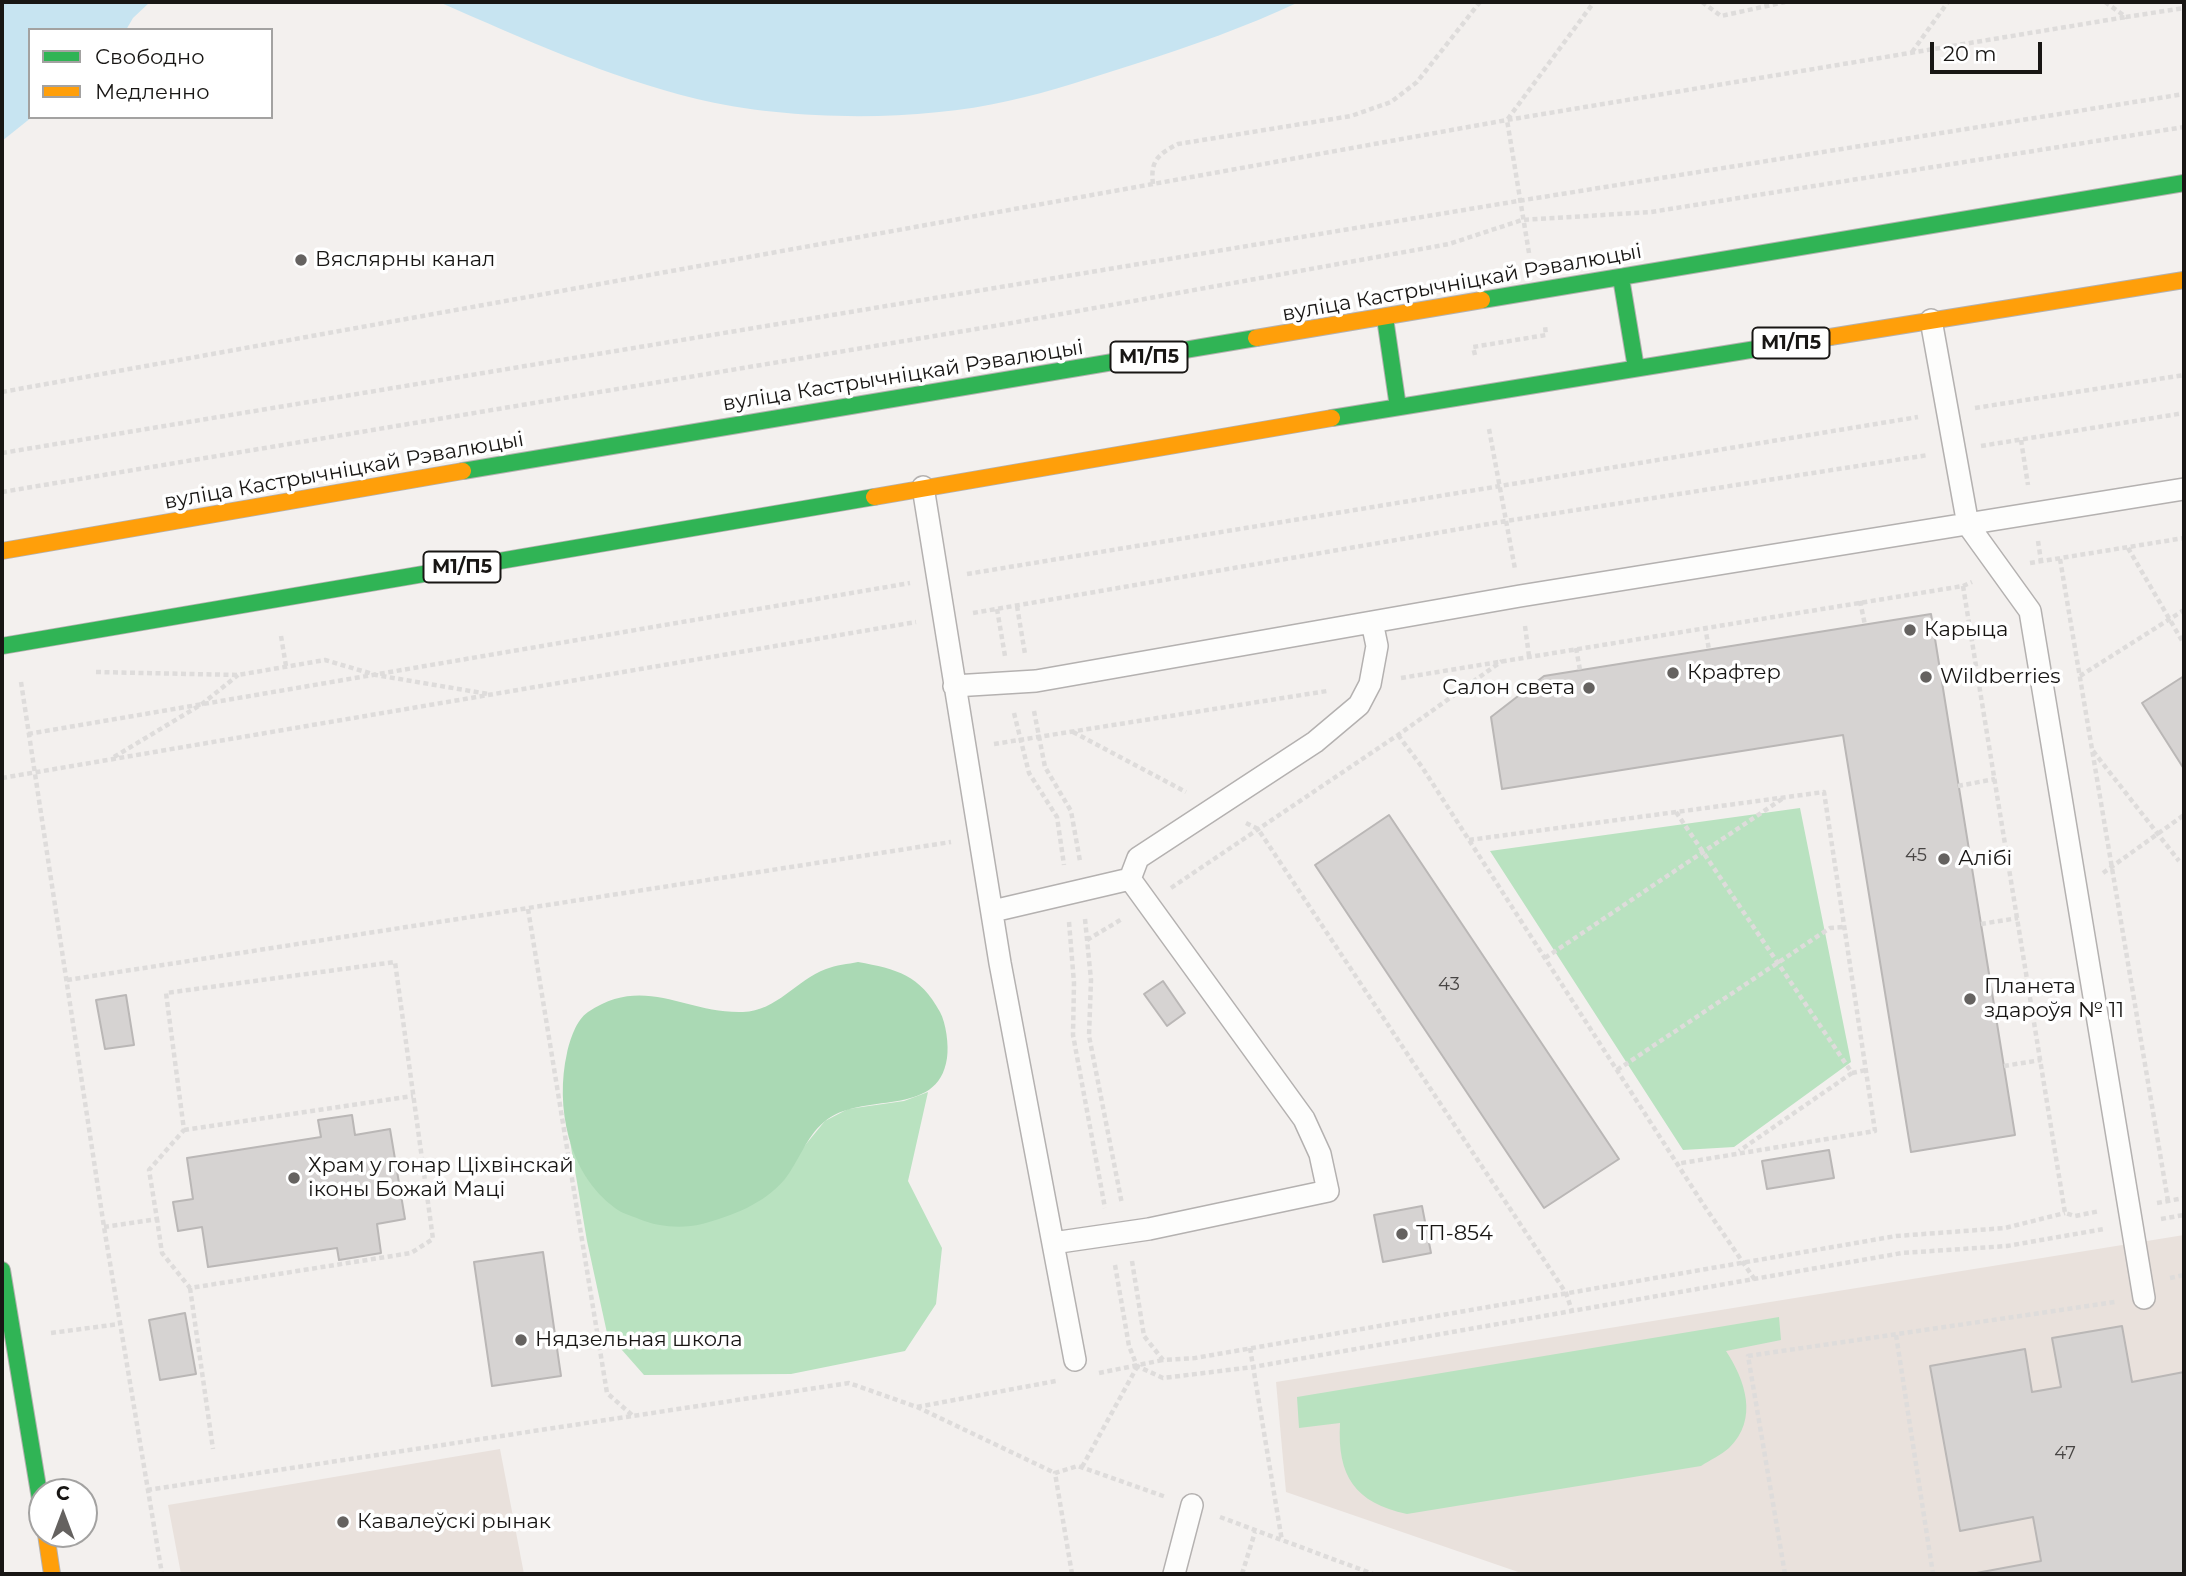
<!DOCTYPE html>
<meta charset="utf-8">
<style>
body{margin:0}
#map{position:relative;width:2186px;height:1576px;overflow:hidden;background:#f3f0ee;font-family:Montserrat,sans-serif}
canvas{display:block}
.frame{position:absolute;inset:0;border:4px solid #181614;pointer-events:none}
.legend{position:absolute;left:28px;top:28px;width:245px;height:91px;box-sizing:border-box;background:#fff;border:2px solid #a3a2a1;margin:0;padding:9px 12px;list-style:none;font-size:21px;color:#181614}
.legend li{display:flex;align-items:center;gap:14px;height:35px}
.legend b{width:35px;border:2px solid #a3a2a1}
.north{position:absolute;left:28px;top:1478px;width:70px;height:70px;box-sizing:border-box;background:#fff;border:2px solid #a3a2a1;border-radius:50%;rotate:0deg;font-size:19px;font-weight:700;line-height:28px;text-align:center;color:#181614}
.north::after{content:'';display:block;margin:auto;width:24px;height:32px;background:#656260;clip-path:polygon(50% 0,100% 100%,50% 72%,0 100%)}
.scale{position:absolute;left:1930px;top:42px;width:112px;height:32px;box-sizing:border-box;border:4px solid #181614;border-top:0;padding-left:9px;font-size:21px;line-height:24px;white-space:nowrap;color:#181614;-webkit-text-stroke:5px #fff;paint-order:stroke}
</style>
<div id="map">
<canvas width="2186" height="1576"></canvas>
<div class="frame"></div>
<ul class="legend">
<li><b style="height:9px;background:#30b455"></b>Свободно</li>
<li><b style="height:9px;background:#ff9f0a"></b>Медленно</li>
</ul>
<div class="north">С</div>
<div class="scale">20 m</div>
</div>
<script>
const c = document.querySelector('canvas').getContext('2d');
c.lineJoin = 'round';
function fillPath(path, color) {
  c.fillStyle = color;
  c.fill(path, 'evenodd');
}
function strokePath(path, color, width, dash) {
  c.strokeStyle = color;
  c.lineWidth = width;
  c.lineCap = dash ? 'butt' : 'round';
  c.setLineDash(dash || []);
  c.stroke(path);
}
function label(font, color, halo, rows, align = 'center') {
  c.font = font + ' Montserrat,sans-serif';
  c.lineWidth = 7;
  c.setLineDash([]);
  c.textBaseline = 'middle';
  c.strokeStyle = halo;
  c.fillStyle = color;
  for (const [text, x, y, turn = 0] of rows) {
    c.save();
    c.translate(x, y);
    c.rotate((+turn || 0) * Math.PI / 180);
    c.textAlign = isNaN(turn) ? turn : align;
    if (halo) c.strokeText(text, 0, 0);
    c.fillText(text, 0, 0);
    c.restore();
  }
}
fillPath(new Path2D(`
 M2184 1235V1574H1524L1286 1492 1276 1382Z
 M500 1449 524 1574H181L168 1505Z`), '#e9e1dc');
fillPath(new Path2D(`
 M1800 808 1851 1062 1734 1147 1683 1150 1490 851Z
 M928 1092 908 1181 942 1248 936 1304 905 1351 791 1374 644 1375 607 1333 587 1241 570 1141 587 1178 784 1179 802 1149 825 1121 848 1109 904 1101Z
 M1779 1317 1781 1340 1726 1351C1745 1380 1759 1419 1729 1448 1721 1455 1710 1460 1701 1466L1407 1514C1355 1503 1337 1476 1340 1423L1299 1428 1297 1397Z`), '#b9e2c0');
fillPath(new Path2D(`
 M858 962C897 969 920 975 940 1012 946 1023 949 1045 947 1058 938 1120 861 1090 824 1122 806 1137 799 1161 785 1179 764 1204 732 1216 702 1224 682 1229 658 1227 639 1219 632 1216 621 1213 615 1208 568 1174 555 1106 567 1053 570 1040 576 1020 588 1012 645 974 685 1014 743 1012 777 1011 796 980 826 969 836 965 848 964 858 962Z`), '#aad9b4');
fillPath(new Path2D(`
 M2 2H150L133 18 126 30H30L32 117 2 141Z
 M439 2H1299C1246 27 1191 46 1135 64 1093 77 1051 92 1008 101 917 122 788 121 697 99 607 77 524 39 439 2Z`), '#c7e4f1');
const building = new Path2D(`
 M1931 614 2015 1135 1911 1152 1843 735 1502 789 1491 717 1544 676Z
 M2184 676V769L2142 703Z
 M1389 815 1619 1159 1544 1208 1315 865Z
 M1163 981 1185 1013 1167 1026 1144 994Z
 M126 995 134 1045 105 1049 96 1000Z
 M352 1115 355 1135 390 1129 405 1219 377 1224 381 1253 339 1260 337 1248 208 1267 202 1227 178 1231 173 1202 193 1199 187 1158 321 1137 318 1120Z
 M1829 1150 1834 1178 1767 1189 1762 1161Z
 M1422 1206 1431 1253 1383 1262 1374 1215Z
 M543 1252 561 1376 492 1386 474 1262Z
 M185 1313 196 1374 160 1380 149 1320Z
 M2122 1326 2132 1382 2184 1372V1574H1971L2041 1561 2033 1517 1960 1531 1930 1366 2025 1349 2032 1392 2061 1387 2052 1338Z`);
fillPath(building, '#d6d3d2');
strokePath(building, '#bab7b6', 2);
const lane = new Path2D(`
 M1931 320 1968 525 2030 611 2144 1298
 M923 487 1000 963 1075 1360
 M954 686 1036 681 1520 596 2184 489
 M993 911 1130 879 1138 858 1315 742 1359 705 1370 684 1377 646 1372 622
 M1053 1243 1149 1229 1328 1191 1320 1154 1304 1119 1130 879
 M1174 1574 1192 1505`);
const fast = new Path2D(`
 M1621 278 1636 368
 M1482 300 2184 183
 M1385 318 1398 407
 M1332 418 1830 337
 M463 471 1256 338
 M2 646 874 497
 M2 1270 42 1511`);
const slow = new Path2D(`
 M1830 337 2184 280
 M1256 338 1482 300
 M874 497 1332 418
 M2 551 463 471
 M46 1534 52 1574`);
strokePath(lane, '#b4b1b0', 24);
strokePath(fast, '#b4b1b0', 18);
strokePath(slow, '#b4b1b0', 18);
strokePath(new Path2D(`
 M1702 2 1721 16 1785 2
 M2105 2 2126 17 2184 8
 M1912 52 1948 2
 M1153 184C1150 161 1158 154 1178 144L1351 116 1391 102 1417 82 1480 2
 M1529 253 1507 120 1594 2
 M1475 355 1473 347 1546 335 1545 326
 M2 392 1507 120 2126 17
 M1975 408 2184 375
 M1489 429 1515 569
 M2021 440 2028 485
 M1981 446 2184 413
 M2 453 1518 201 2184 94
 M2 492 1006 324 1449 244 1522 220 1651 212 2184 127
 M2038 541 2041 561
 M2128 548 2184 644
 M2060 559 2168 1201
 M2030 563 2184 538
 M967 574 1918 417
 M1963 586 2065 1213 2075 1216 2100 1211
 M1860 601 1865 625
 M1017 606 1025 654
 M997 609 1005 656
 M973 613 1506 521 1928 455
 M1525 626 1529 656
 M1705 626 1709 650
 M281 636 286 666
 M1576 648 1580 670
 M96 672 238 675 325 660 376 675 488 694
 M2080 676 2184 610
 M1401 678 1963 586 1972 582
 M21 682 104 1227 162 1574
 M1034 711 1045 767 1071 811 1080 861
 M1014 713 1029 773 1057 817 1064 865
 M1073 732 1186 792
 M28 734 910 583
 M1398 735 1422 767 1703 1204 1755 1280
 M994 744 1327 691
 M2093 751 2179 861
 M114 757 202 704 238 675
 M2 778 916 622
 M1958 786 1995 779
 M1676 812 1852 1073 1739 1151
 M1246 823 1258 829 1566 1293 1572 1311
 M1469 840 1824 792 1875 1131 1676 1164
 M2103 873 2184 815
 M1171 888 1398 735 1502 661
 M528 909 607 1393 632 1415
 M1085 919 1091 980 1089 1036 1122 1204
 M1069 922 1074 983 1073 1035 1105 1208
 M1981 924 2018 918
 M1087 940 1122 919
 M1545 958 1782 799
 M67 980 951 842
 M2004 1066 2041 1060
 M1617 1070 1830 928 1843 927
 M1852 1073 1866 1070
 M184 1130 413 1096
 M2157 1203 2184 1198
 M2161 1219 2184 1215
 M104 1227 157 1219 149 1170 184 1130 166 993 395 962 433 1239 411 1253 190 1288 162 1253 157 1219
 M1132 1261 1144 1336 1163 1360 1195 1358 1896 1236 2005 1228 2065 1213
 M1115 1265 1129 1346 1137 1366 1163 1378 1253 1367 1902 1253 2007 1246 2104 1229
 M2170 1278 2184 1275
 M190 1288 213 1449
 M51 1333 119 1324
 M1896 1335 1933 1574
 M1250 1348 1282 1541
 M1099 1373 1163 1360
 M917 1407 1056 1381
 M1082 1467 1137 1367
 M147 1490 849 1383 917 1407 1055 1473
 M1220 1517 1373 1574
 M1072 1574 1055 1473 1078 1466 1166 1497
 M1242 1574 1255 1532
 M1785 1574 1748 1356 2115 1302`), '#dedcdb', 4.5, [5, 3.5]);
strokePath(lane, '#fdfdfc', 21);
strokePath(fast, '#30b455', 16);
strokePath(slow, '#ff9f0a', 16);
for (const [x, y, r, color] of [
 [301,260,7,"#656260"],
 [1910,630,7,"#656260"],
 [1673,673,7,"#656260"],
 [1926,677,7,"#656260"],
 [1589,688,7,"#656260"],
 [1944,859,7,"#656260"],
 [1970,999,7,"#656260"],
 [294,1178,7,"#656260"],
 [1402,1234,7,"#656260"],
 [521,1340,7,"#656260"],
 [343,1522,7,"#656260"]
]) {
  const dot = new Path2D();
  dot.arc(x, y, r, 0, 2 * Math.PI);
  c.fillStyle = color;
  c.fill(dot);
  strokePath(dot, '#fff', 2.5);
}
label('18px', '#484544', null, [
 ["45",1916,856],
 ["43",1449,985],
 ["47",2065,1454]
]);
for (const [x, y, w] of [
 [1791,343,77],
 [1149,357,77],
 [462,567,77]
]) {
  const box = new Path2D();
  box.roundRect(x - w / 2, y - 15.5, w, 31, 5);
  c.fillStyle = '#fff';
  c.fill(box);
  strokePath(box, '#181614', 2);
}
label('bold 19px', '#181614', null, [
 ["М1/П5",1791,343],
 ["М1/П5",1149,357],
 ["М1/П5",462,567]
]);
label('21px', '#181614', '#fff', [
 ["Вяслярны канал",315,260],
 ["Карыца",1924,630],
 ["Крафтер",1687,673],
 ["Wildberries",1940,677],
 ["Салон света",1575,688,"right"],
 ["Алібі",1958,859],
 ["Планета",1984,987],
 ["здароўя № 11",1984,1011],
 ["Храм у гонар Ціхвінскай",308,1166],
 ["іконы Божай Маці",308,1190],
 ["ТП-854",1416,1234],
 ["Нядзельная школа",535,1340],
 ["Кавалеўскі рынак",357,1522]
], 'left');
label('21px', '#181614', '#fff', [
 ["вуліца Кастрычніцкай Рэвалюцыі",1462,283,-10],
 ["вуліца Кастрычніцкай Рэвалюцыі",903,376,-9],
 ["вуліца Кастрычніцкай Рэвалюцыі",344,471,-10]
]);
</script>
